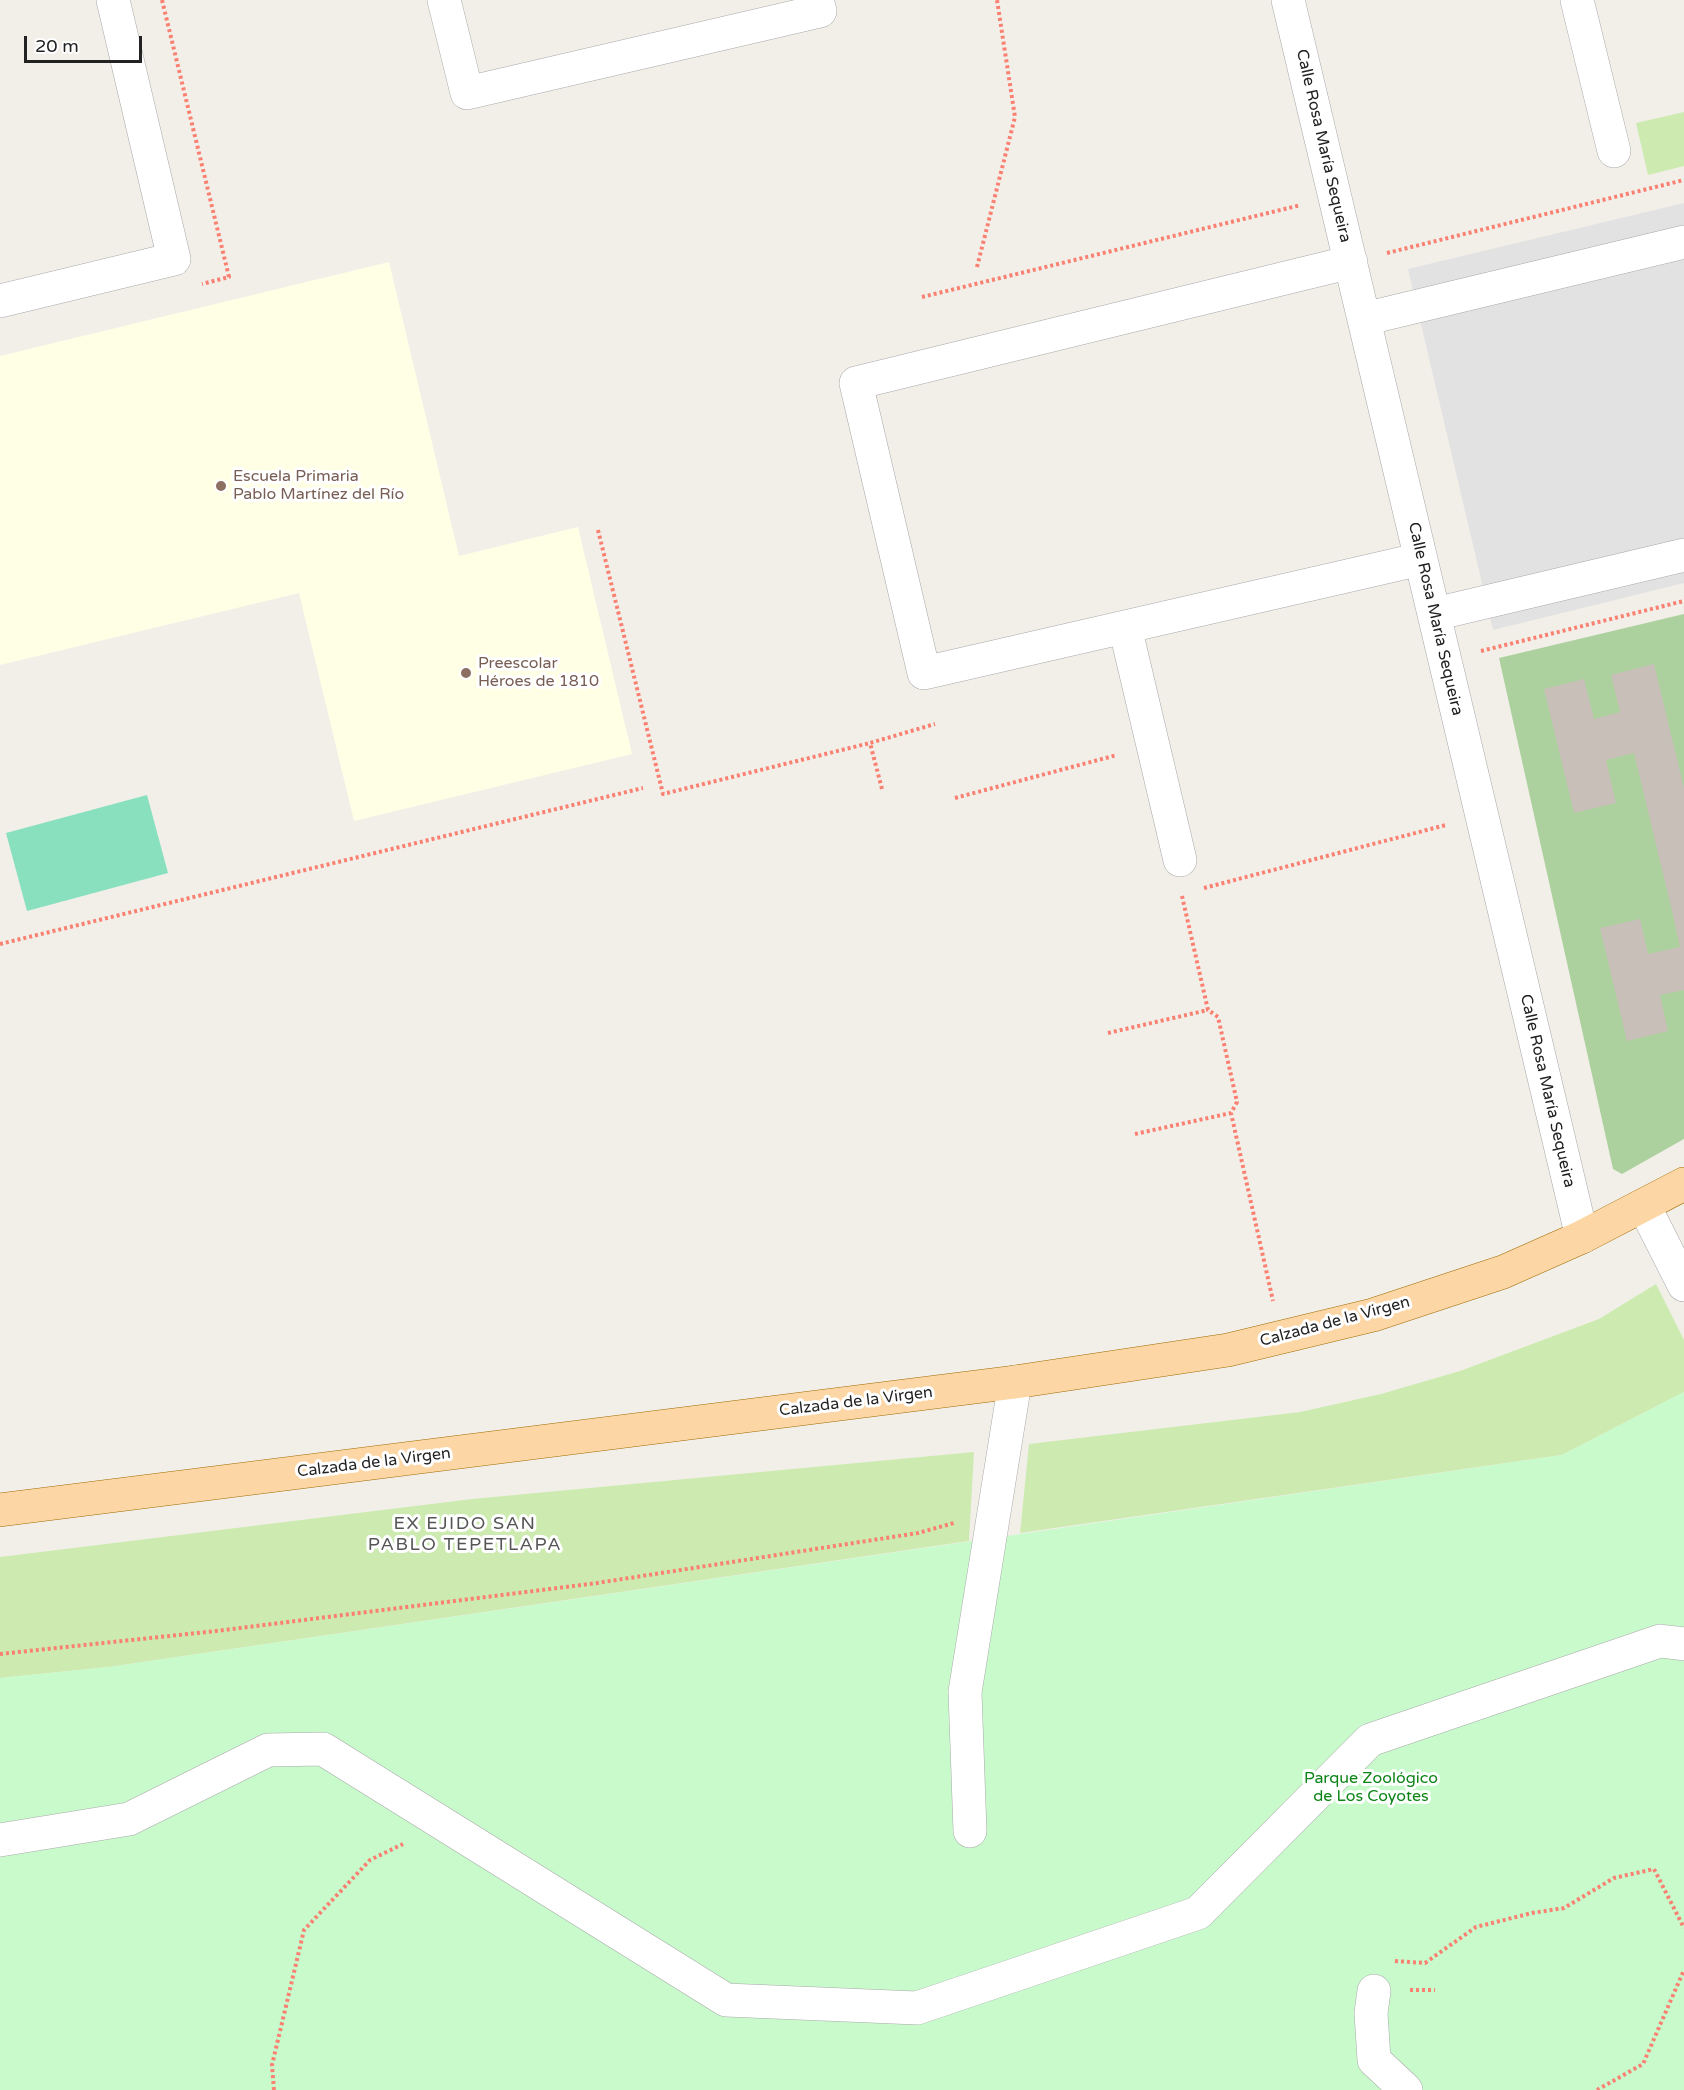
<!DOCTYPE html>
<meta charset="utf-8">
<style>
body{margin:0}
#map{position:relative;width:1684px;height:2090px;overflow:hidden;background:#f2efe9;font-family:"Varela Round",sans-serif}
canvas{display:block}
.scale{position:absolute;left:24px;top:36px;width:118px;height:27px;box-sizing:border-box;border:3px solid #222;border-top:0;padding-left:8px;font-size:18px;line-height:21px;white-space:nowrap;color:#222;-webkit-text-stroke:4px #fff;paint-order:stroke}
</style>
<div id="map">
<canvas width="1684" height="2090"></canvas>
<div class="scale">20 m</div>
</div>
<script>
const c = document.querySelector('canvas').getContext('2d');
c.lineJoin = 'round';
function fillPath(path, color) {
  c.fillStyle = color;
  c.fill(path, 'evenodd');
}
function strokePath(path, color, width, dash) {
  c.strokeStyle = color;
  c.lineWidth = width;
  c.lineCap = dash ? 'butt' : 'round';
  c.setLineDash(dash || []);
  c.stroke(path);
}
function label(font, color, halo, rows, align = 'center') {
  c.font = font + ' "Varela Round",sans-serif';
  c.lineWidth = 6;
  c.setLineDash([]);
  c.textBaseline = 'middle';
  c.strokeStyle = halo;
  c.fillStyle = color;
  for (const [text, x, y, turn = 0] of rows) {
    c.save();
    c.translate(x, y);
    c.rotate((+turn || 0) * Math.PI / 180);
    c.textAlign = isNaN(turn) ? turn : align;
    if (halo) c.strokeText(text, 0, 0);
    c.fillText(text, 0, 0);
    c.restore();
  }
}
fillPath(new Path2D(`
 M389 262 459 556 578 527 632 754 354 821 299 593 0 665V356Z`), '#ffffe5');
fillPath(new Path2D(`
 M1684 112V166L1648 175 1636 123Z
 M1656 1284 1684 1340V1392L1562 1455 1020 1533 1029 1444 1300 1412 1381 1394 1460 1371 1599 1319Z
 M974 1452 969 1541 109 1667 0 1678V1557L472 1499Z`), '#cdebb0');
fillPath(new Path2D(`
 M1684 614V1139L1622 1174 1613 1169 1499 658Z`), '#add19e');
fillPath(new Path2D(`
 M1684 1392V2090H0V1678L109 1667 1562 1455Z`), '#c8facc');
fillPath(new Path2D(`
 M147 795 168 873 27 911 6 833Z`), '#88e0be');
fillPath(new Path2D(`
 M1684 203V583L1493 630 1408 269Z`), '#e2e2e2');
fillPath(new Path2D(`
 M1654 664 1684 788V990L1660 995 1668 1031 1627 1041 1600 928 1640 919 1648 954 1680 947 1672 911 1634 753 1606 760 1616 803 1574 813 1544 689 1584 679 1594 719 1620 712 1611 675Z`), '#c7bfb8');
const minor = new Path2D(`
 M444 0 467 93 820 11 817 0
 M1288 0 1582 1237
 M1577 0 1614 151
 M1351 262 856 383 924 673 1421 559
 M0 301 174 259 113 0
 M1364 319 1684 242
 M1435 614 1684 555
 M1125 627 1180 860
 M1644 1206 1684 1285
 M970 1831 965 1692 1015 1382
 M0 1840 129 1819 268 1750 323 1749 726 2000 917 2008 1198 1913 1370 1740 1660 1641 1684 1644
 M1374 1991 1371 2013 1374 2060 1406 2090`);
const major = new Path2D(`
 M0 1510 1015 1382 1228 1350 1373 1315 1503 1272 1582 1237 1684 1184`);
strokePath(minor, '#a9a9a9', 34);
strokePath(major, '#a06b00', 34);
strokePath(new Path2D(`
 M162 0 229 277 202 284
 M1387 253 1684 180
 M977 267 1015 117 997 0
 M922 297 1301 205
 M598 530 663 794 870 743
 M1481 651 1684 601
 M882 789 870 743 935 724
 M955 798 1117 755
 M1204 888 1446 825
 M1182 896 1208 1010 1218 1017 1237 1102 1231 1113 1273 1301
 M0 944 643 788
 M1108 1033 1208 1010
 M1135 1134 1231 1113
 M0 1654 216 1631 597 1583 918 1533 954 1523
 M1395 1961 1425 1963 1476 1927 1532 1913 1564 1908 1614 1878 1654 1869 1684 1928
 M1410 1990H1435
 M274 2090 272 2065 304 1930 370 1860 403 1844
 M1597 2090 1643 2064 1684 1970`), '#fa8072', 4, [3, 3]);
strokePath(minor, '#fff', 33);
strokePath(major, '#fcd6a4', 33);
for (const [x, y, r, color] of [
 [221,486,6,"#8d6e63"],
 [466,673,6,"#8d6e63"]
]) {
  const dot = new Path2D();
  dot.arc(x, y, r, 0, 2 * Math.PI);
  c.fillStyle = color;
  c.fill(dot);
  strokePath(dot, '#fff', 2);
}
label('16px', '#222', '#fff', [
 ["Calle Rosa María Sequeira",1323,146,77],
 ["Calle Rosa María Sequeira",1435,619,77],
 ["Calle Rosa María Sequeira",1547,1091,77],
 ["Calzada de la Virgen",1335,1322,-15],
 ["Calzada de la Virgen",856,1402,-7],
 ["Calzada de la Virgen",374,1463,-7]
]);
label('16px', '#785e54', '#fff', [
 ["Escuela Primaria",233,477],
 ["Pablo Martínez del Río",233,495],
 ["Preescolar",478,664],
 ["Héroes de 1810",478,682]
], 'left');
label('16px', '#0c8416', '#fff', [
 ["Parque Zoológico",1371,1779],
 ["de Los Coyotes",1371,1797]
]);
c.letterSpacing = '1.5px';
label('18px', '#555', '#fff', [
 ["EX EJIDO SAN",465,1524],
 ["PABLO TEPETLAPA",465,1545]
]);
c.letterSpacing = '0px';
</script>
